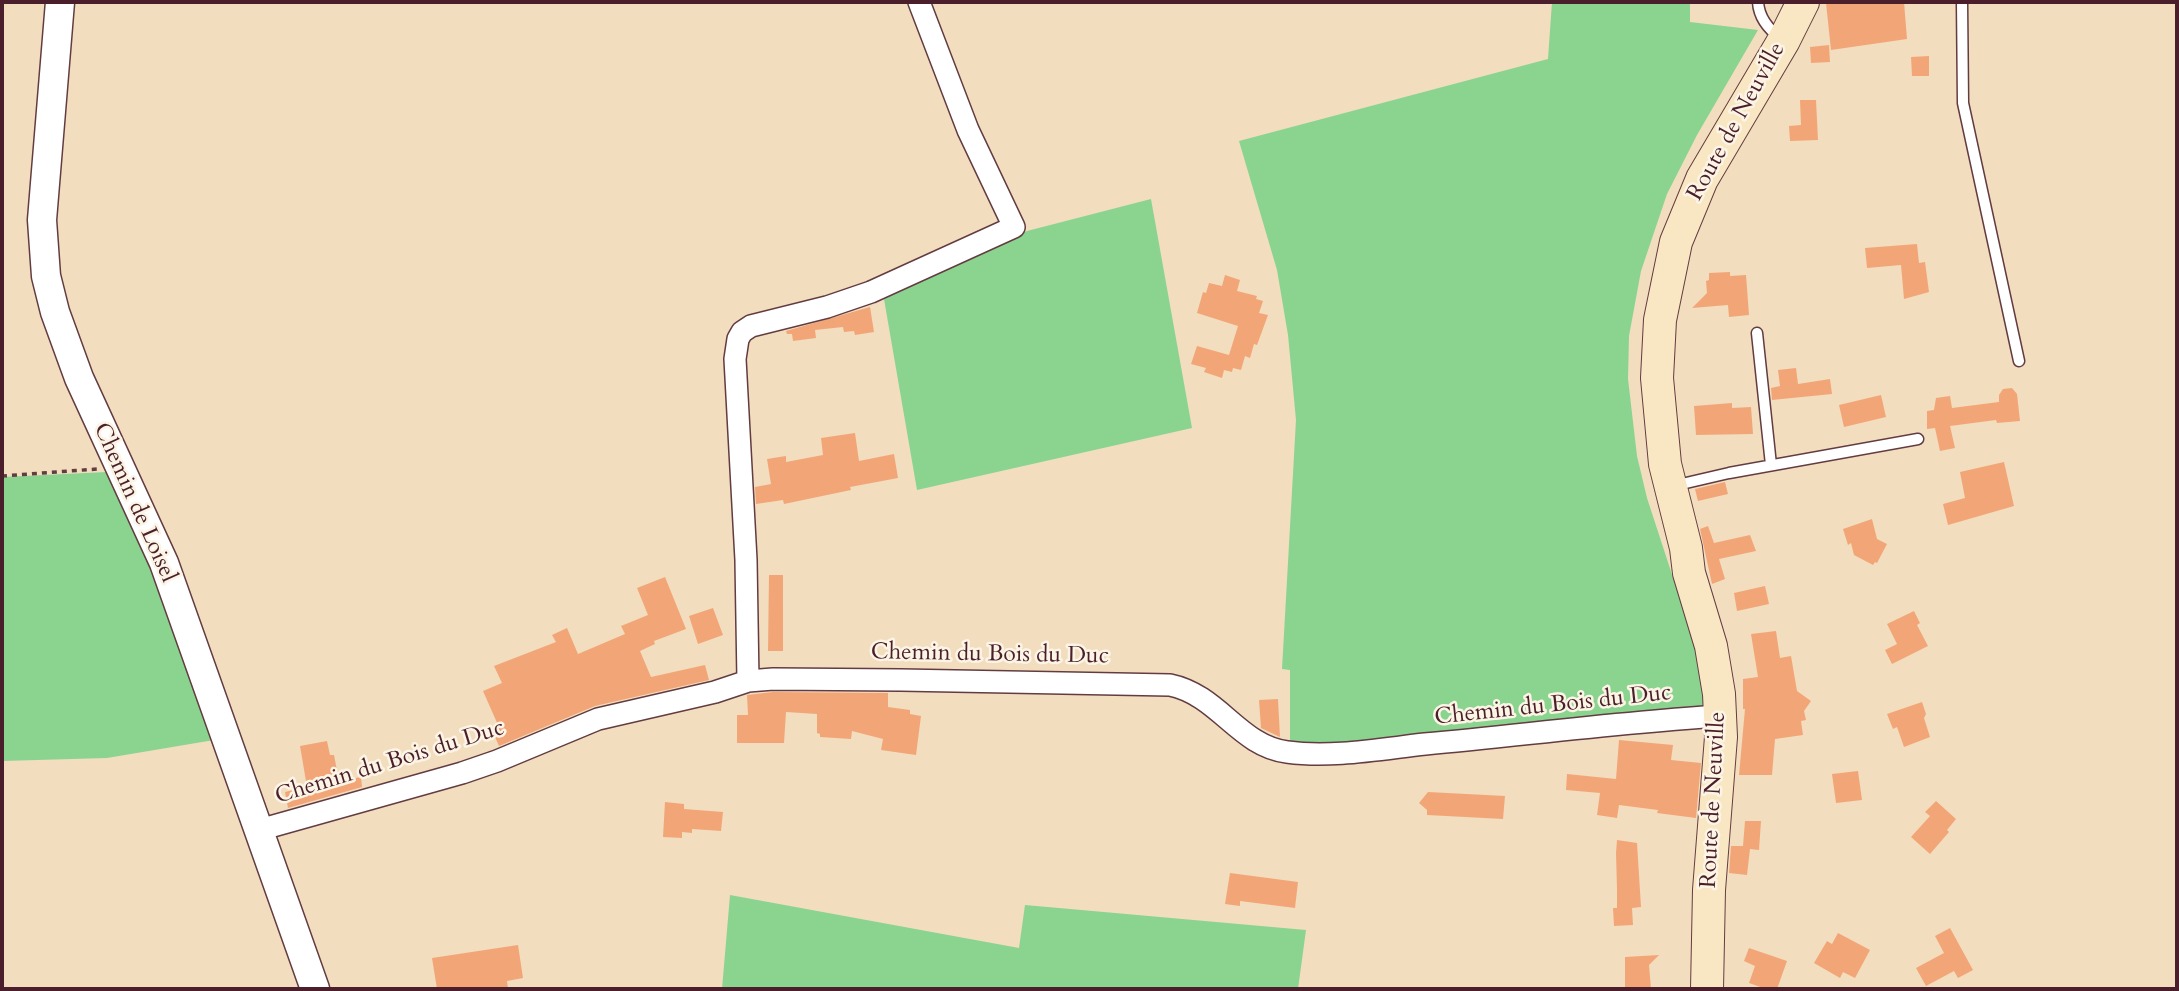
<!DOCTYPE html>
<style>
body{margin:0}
#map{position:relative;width:2179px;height:991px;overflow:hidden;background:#f2ddbf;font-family:Cardo,serif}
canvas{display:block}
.frame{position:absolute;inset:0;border:4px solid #4a1f2b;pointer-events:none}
</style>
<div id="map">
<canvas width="2179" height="991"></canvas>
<div class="frame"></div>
</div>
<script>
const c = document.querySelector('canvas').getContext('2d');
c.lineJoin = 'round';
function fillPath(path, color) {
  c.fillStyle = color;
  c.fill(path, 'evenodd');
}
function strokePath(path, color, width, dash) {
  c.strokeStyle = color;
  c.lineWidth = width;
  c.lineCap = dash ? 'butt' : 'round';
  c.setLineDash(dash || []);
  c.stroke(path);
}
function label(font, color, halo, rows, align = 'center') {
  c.font = font + ' Cardo,serif';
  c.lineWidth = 5;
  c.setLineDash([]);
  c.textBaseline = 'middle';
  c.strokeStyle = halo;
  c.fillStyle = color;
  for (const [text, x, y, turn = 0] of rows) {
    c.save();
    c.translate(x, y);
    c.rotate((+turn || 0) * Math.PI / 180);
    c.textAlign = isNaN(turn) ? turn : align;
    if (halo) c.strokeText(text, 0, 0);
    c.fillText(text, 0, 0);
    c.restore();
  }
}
fillPath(new Path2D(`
 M1552 2H1690V22L1758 30 1697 135 1667 194 1641 271 1629 336 1628 379 1637 456 1647 498 1697 651 1706 717 1290 747V670L1282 669 1296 420 1288 335 1277 270 1239 141 1548 59Z
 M1151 199 1192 428 917 490 884 299 1027 231Z
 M107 472 156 575 214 740 107 758 2 761V477Z
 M730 895 1019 948 1025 905 1306 930 1298 989H722Z`), '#8ad490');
fillPath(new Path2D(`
 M1837 2H1904L1907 39 1831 50 1826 3Z
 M1829 45 1830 62 1811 63 1810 47Z
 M1929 56V76H1912L1911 57Z
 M1800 100H1816L1818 140 1790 141 1789 126 1801 125Z
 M1917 244 1919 263 1925 262 1929 292 1904 299 1901 265 1867 268 1865 248Z
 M1730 272V276L1746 275 1749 315 1729 317 1728 305 1692 308 1707 293 1706 281 1709 280V273Z
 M1225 275 1240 280 1237 291 1257 296 1256 299 1263 301 1259 313 1268 315 1257 345 1254 344 1250 358 1245 356 1241 370 1233 368 1232 372 1224 370 1222 378 1204 372 1206 368 1191 364 1197 346 1229 355 1238 326 1197 313 1203 292 1206 293 1209 283 1222 286Z
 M870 307 874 332 855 335 854 331 844 332 843 327 815 330 816 338 793 341 792 334H787L786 331Z
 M1796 368 1798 384 1830 379 1832 394 1772 400 1771 388 1780 386 1778 370Z
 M2012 388 2017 394 2020 421 1997 423 1996 420 1950 426 1955 448 1940 451 1935 428 1927 429V411L1934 410 1936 398 1950 396 1952 408 1999 402V395L2003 389Z
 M1881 395 1886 417 1844 427 1839 405Z
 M1732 403V408L1751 407 1753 434 1696 435 1694 406Z
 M855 433 859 461 894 454 898 478 850 487 851 490 784 504 783 500 756 504 755 487 771 484 767 459 786 456V462L823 455 821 438Z
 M2004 462 2014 506 1948 525 1943 504 1965 498 1960 472Z
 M1725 482 1728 494 1698 501 1695 489Z
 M1872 519 1877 539 1887 544 1877 563 1875 562 1873 565 1854 555 1851 543 1848 545 1843 529Z
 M1708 526 1714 543 1750 535 1756 551 1719 559 1725 579 1712 584 1700 529Z
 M769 575H783V651H768Z
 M665 577 686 629 654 641 655 644 640 651 651 677 705 665 709 680 595 706 499 746 491 728 498 725 483 691 502 683 494 666 556 642 552 635 567 628 578 654 625 634 621 626 648 615 637 588Z
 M1765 586 1769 604 1737 611 1734 593Z
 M713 608 723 635 698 644 689 616Z
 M1914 611 1920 623 1917 625 1928 646 1892 664 1885 650 1897 644 1887 624Z
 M1776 631 1780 658 1791 656 1797 691 1811 701 1804 711 1806 720 1801 721 1803 735 1775 739 1772 775H1739L1745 709H1743V679L1758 677 1751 634Z
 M773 692 888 693V707L910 710V714L921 716 916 755 881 750 883 739 852 731 851 739 820 737V734L817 733V714L786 712 784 743H737V715H748L747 695Z
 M1278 699 1280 737 1261 728 1259 700Z
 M1922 702 1926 714 1924 718 1930 737 1904 747 1897 727 1893 729 1887 714Z
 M1619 740 1673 745 1671 760 1701 763 1696 818 1657 813 1658 810 1619 805 1617 818 1597 815 1600 793 1566 790 1567 774 1616 779Z
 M327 741 330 755H334L339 781 361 777 362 787 288 808 285 792 307 787 300 746Z
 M1858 771 1862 800 1836 803 1832 774Z
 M1428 792 1505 796 1503 819 1427 815V810L1419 803Z
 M1936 801 1956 819 1947 830 1949 832 1930 854 1911 837 1930 816 1925 812Z
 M665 802 684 804V809L723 812 721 831 692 829V833L682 832V838L663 837Z
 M1745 821H1761L1759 850 1750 849 1747 875 1729 873 1731 846H1743Z
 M1617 840 1637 843 1641 907 1632 908 1633 925 1614 926 1613 908H1617V889L1616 853Z
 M1230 873 1298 882 1295 908 1240 901V906L1225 904Z
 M1950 928 1973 970 1958 978 1954 971 1926 986 1916 968 1944 953 1935 936Z
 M1838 933 1870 950 1855 978 1843 972 1840 978 1814 963 1827 941 1832 944Z
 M518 945 523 978 507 981 508 989H437L432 958Z
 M1749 948 1787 961 1777 989H1766L1749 983 1755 966 1744 961Z
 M1659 955 1649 965 1651 989H1625V957Z`), '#f2a677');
const service = new Path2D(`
 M1758 2C1759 18 1769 30 1782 39
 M1962 2 1963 103 2019 361
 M1757 333 1771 465
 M1673 486 1729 473 1918 439`);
const minor = new Path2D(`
 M748 681 746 560 735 359 738 339 742 332 751 326 827 307 871 292 1014 227 968 130 919 2
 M259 830 462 773 497 761 598 719 715 692 748 681 773 679 901 680 1170 685C1219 695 1239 746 1287 752 1332 758 1380 749 1425 744 1523 735 1622 722 1721 716`);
const tertiary = new Path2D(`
 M60 2 42 220 46 276 55 312 79 378 164 563 315 989`);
const secondary = new Path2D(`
 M1707 989 1709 890 1721 737 1719 694 1711 646 1689 573 1686 548 1665 464 1657 378 1660 320 1676 242 1702 179 1784 40 1803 2`);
strokePath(service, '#633c41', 13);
strokePath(minor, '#633c41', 24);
strokePath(tertiary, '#633c41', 31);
strokePath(secondary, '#633c41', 34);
strokePath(new Path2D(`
 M2 476 97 469`), '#633c41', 3.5, [5, 5]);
strokePath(service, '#fff', 10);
strokePath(minor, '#fff', 21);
strokePath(tertiary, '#fff', 28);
strokePath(secondary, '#f9e7c3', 32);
label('23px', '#4a1f2b', '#fcf5e5', [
 ["Route de Neuville",1737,122,-61],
 ["Chemin de Loisel",134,503,66],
 ["Chemin du Bois du Duc",990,655,1],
 ["Chemin du Bois du Duc",1553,706,-6],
 ["Chemin du Bois du Duc",390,763,-17],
 ["Route de Neuville",1714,800,-87]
]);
</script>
